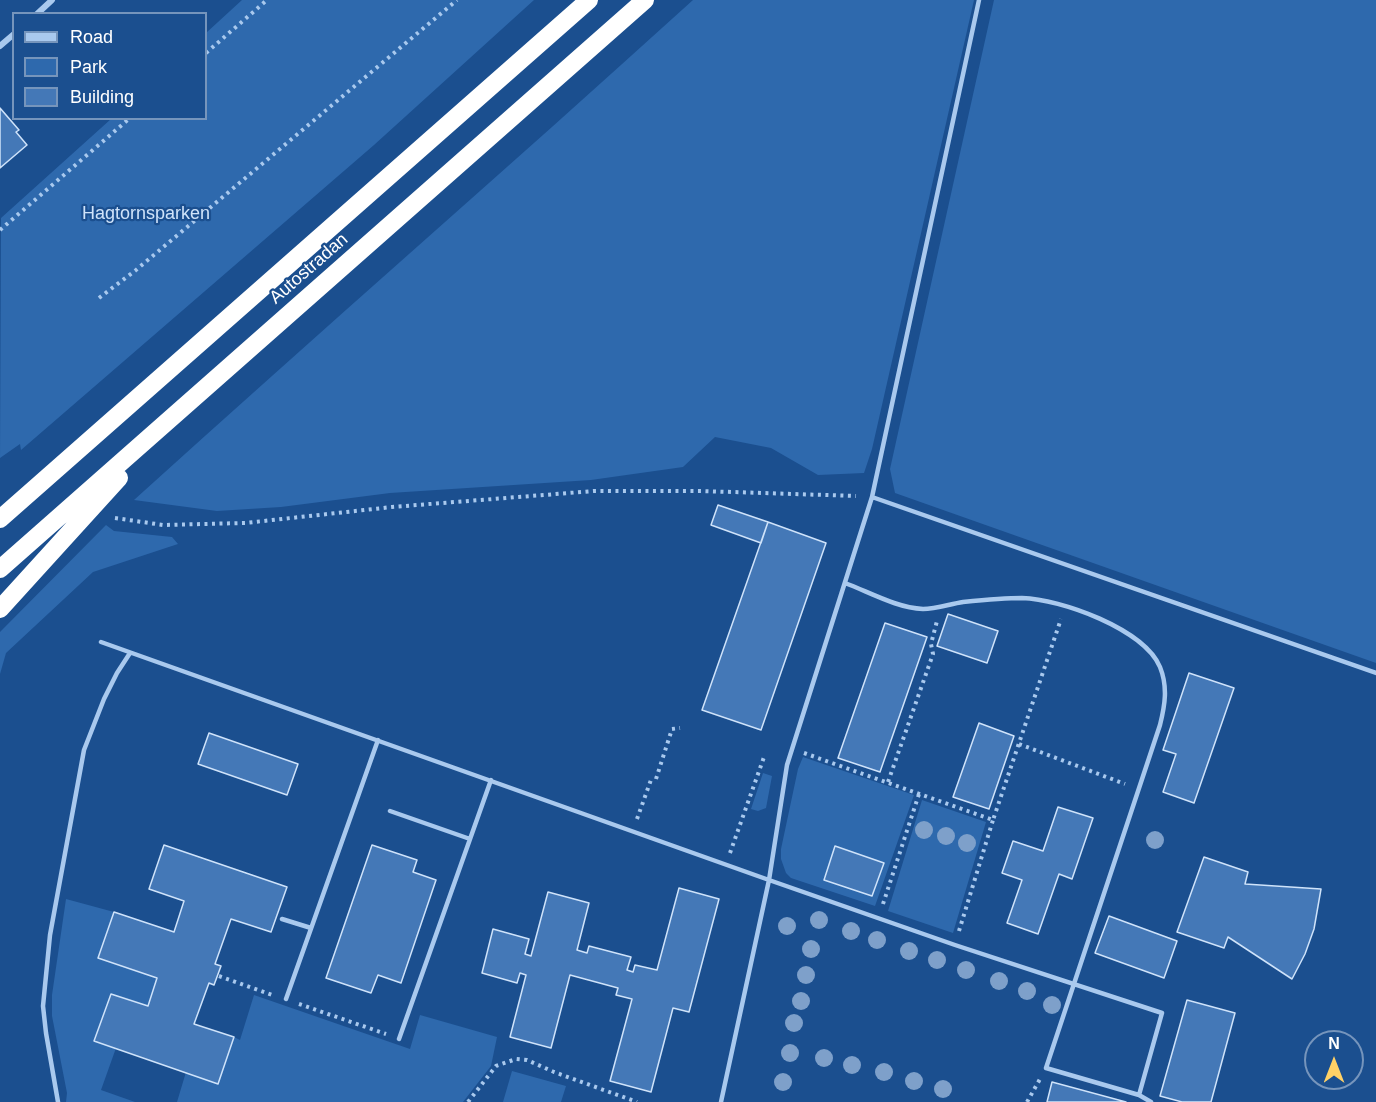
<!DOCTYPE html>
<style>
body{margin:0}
#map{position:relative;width:1376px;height:1102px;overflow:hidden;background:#1b4f8f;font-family:Arial,sans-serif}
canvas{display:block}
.legend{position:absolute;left:12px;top:12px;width:195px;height:108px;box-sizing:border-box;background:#1b4f8f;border:2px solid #7695bc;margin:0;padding:8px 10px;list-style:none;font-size:18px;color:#fff}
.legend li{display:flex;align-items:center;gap:12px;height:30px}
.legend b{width:30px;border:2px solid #7695bc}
.north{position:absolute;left:1304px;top:1030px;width:60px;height:60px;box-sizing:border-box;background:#1b4f8f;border:2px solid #7695bc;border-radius:50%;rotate:0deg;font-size:16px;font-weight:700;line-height:24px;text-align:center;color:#fff}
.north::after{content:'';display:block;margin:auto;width:21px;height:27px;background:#ffd166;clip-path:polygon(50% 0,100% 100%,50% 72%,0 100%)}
</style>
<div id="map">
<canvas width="1376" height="1102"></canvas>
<ul class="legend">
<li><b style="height:8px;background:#a9c9ee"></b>Road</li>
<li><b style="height:16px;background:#2e69ad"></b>Park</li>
<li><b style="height:16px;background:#4478b7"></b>Building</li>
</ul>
<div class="north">N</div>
</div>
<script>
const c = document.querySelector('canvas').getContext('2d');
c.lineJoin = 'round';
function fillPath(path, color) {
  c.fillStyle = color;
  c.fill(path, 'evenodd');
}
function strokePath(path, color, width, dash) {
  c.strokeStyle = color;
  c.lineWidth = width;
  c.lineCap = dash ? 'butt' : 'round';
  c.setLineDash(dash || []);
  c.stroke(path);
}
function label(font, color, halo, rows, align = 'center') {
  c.font = font + ' Arial,sans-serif';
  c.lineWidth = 4.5;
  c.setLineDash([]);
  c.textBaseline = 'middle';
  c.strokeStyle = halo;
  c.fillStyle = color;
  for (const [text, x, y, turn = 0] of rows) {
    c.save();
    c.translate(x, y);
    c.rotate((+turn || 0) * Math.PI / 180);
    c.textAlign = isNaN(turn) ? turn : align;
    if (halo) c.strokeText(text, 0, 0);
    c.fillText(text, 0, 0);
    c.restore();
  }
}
fillPath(new Path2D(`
 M242 0H534L374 145 21 450 20 444 0 458 1 218 111 119 206 118V33Z
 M693 0H974L872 449 864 473 818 475 771 448 715 437 683 467 591 480 390 493 281 507 217 511 134 500C319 332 508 168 693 0Z
 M994 0H1376V663L895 493 890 469Z
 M106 525 114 531 172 537 178 544 93 572 6 653 0 674V632Z
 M803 757 914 795 875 906 791 878 786 873 781 859V849L798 769Z
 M763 773 772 776 766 808 758 811 751 809Z
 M922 800 986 822 953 933 888 911Z
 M66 899 114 912 98 958 157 978 148 1006 111 994 95 1041 116 1048 101 1090 135 1102H66L67 1093 52 1016V995Z
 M254 995 410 1049 420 1015 497 1037 491 1066 463 1102H177L186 1072 234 1037 240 1040Z
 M512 1071 566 1086 561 1102H503Z`), '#2e69ad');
const building = new Path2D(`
 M0 108 19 130 16 132 27 145 0 168Z
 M718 505 768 522 761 543 711 525Z
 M768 522 826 543 761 730 702 710Z
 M948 614 998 631 987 663 937 646Z
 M885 623 927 637 880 772 838 758Z
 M1189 673 1234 688 1194 803 1163 792 1176 754 1163 750Z
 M979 723 1014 736 989 809 953 797Z
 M209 733 298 764 287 795 198 764Z
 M1058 807 1093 818 1072 879 1059 874 1038 934 1007 923 1022 880 1002 873 1013 841 1043 851Z
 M164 845 287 887 271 932 231 919 215 964 221 966 214 985 209 983 194 1024 234 1037 218 1084 94 1041 111 994 148 1006 157 978 98 958 114 912 174 932 184 901 149 889Z
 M372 845 417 860 413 872 436 880 401 983 378 975 371 993 326 978Z
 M835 846 884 863 872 896 824 880Z
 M1204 857 1248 872 1245 884 1321 889 1314 929 1305 954 1292 979 1228 937 1224 948 1177 932Z
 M679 888 719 899 689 1012 673 1008 651 1092 610 1081 632 999 616 995 618 988 570 975 551 1048 510 1037 526 975 520 973 517 983 482 973 493 929 529 939 525 954 531 956 548 892 589 903 577 950 587 953 589 946 631 957 627 970 633 972 635 965 657 970Z
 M1109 916 1177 941 1164 978 1095 953Z
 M1187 1000 1235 1013 1211 1102H1182L1160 1096Z
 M1052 1082 1126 1102H1047Z`);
fillPath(building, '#4478b7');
strokePath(building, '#cfe3fa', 1.5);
strokePath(new Path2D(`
 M206 53 267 0
 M0 230 130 118
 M99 298 136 270 457 0
 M115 518 163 525 245 523 392 507 594 491H701L856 496
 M1019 744 1125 784
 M804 753 993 820 1061 619
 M656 779 672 729 680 728
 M888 782 933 654 931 644 937 621
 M637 819 652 777
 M730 853 764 757
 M883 904 919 794
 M959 931 993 820
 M219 976 272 995
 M299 1004 386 1034
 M468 1102 496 1066 516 1059 527 1060 554 1072 637 1102
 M1027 1102 1040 1079`), '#a9c9ee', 4, [3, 4.5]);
strokePath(new Path2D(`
 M979 0 872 497 1376 673
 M872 497 787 765 769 880 955 945 1162 1013 1139 1095 1151 1102
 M845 583C869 592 897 608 923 609 936 609 950 604 963 602 983 600 1003 598 1022 598 1061 599 1144 629 1160 667 1168 687 1165 705 1160 725L1046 1068 1139 1095
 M101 642 769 880 721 1102
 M390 811 470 839
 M282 919 311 928
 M286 999 378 740
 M399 1039 491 780
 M58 1102 46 1033 43 1006 50 935 84 750 104 699 117 673 130 653`), '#a9c9ee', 4.5);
strokePath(new Path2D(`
 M37 14 52 0
 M0 46 14 34`), '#a9c9ee', 6);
strokePath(new Path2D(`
 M0 519 589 0
 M0 569 645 0
 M0 609 119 478`), '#fff', 18);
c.fillStyle = '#7ea0ca';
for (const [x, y] of [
 [924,830],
 [946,836],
 [1155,840],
 [967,843],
 [819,920],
 [787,926],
 [851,931],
 [877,940],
 [811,949],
 [909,951],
 [937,960],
 [966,970],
 [806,975],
 [999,981],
 [1027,991],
 [801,1001],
 [1052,1005],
 [794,1023],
 [790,1053],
 [824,1058],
 [852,1065],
 [884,1072],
 [914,1081],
 [783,1082],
 [943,1089]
]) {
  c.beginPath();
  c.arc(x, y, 9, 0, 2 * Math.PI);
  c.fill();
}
label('18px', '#cfe3fa', '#1b4f8f', [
 ["Hagtornsparken",146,214]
]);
label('18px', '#fff', '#1b4f8f', [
 ["Autostradan",309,269,-41]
]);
</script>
